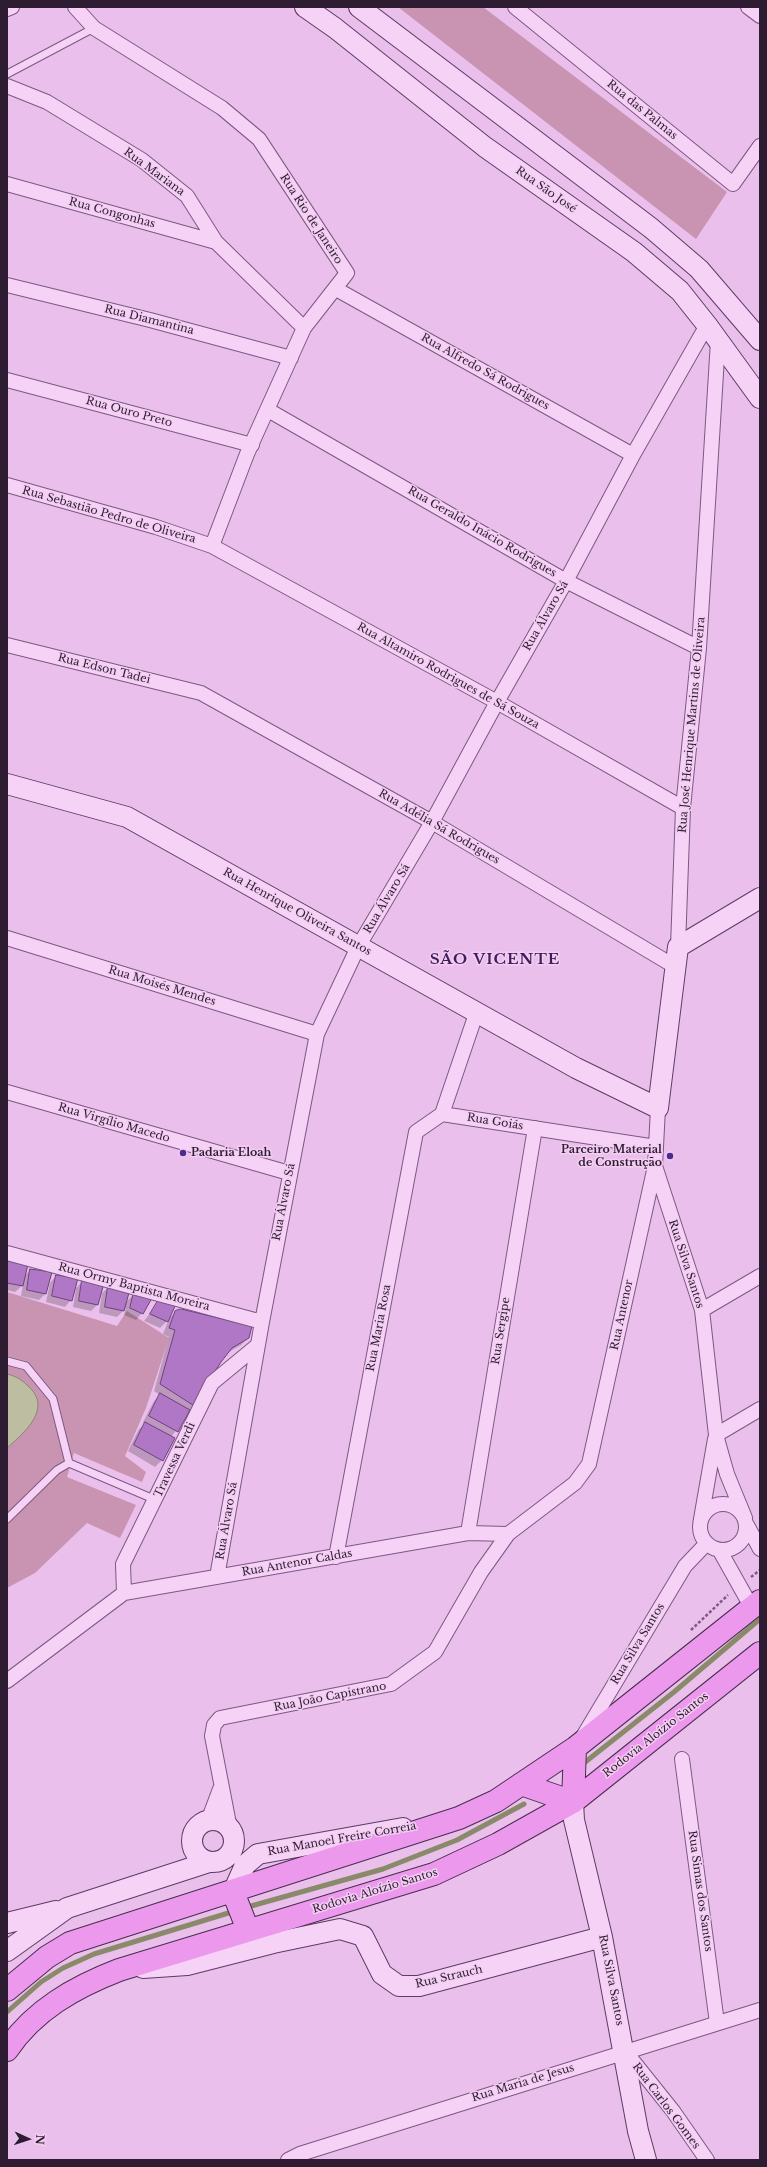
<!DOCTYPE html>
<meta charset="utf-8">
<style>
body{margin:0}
#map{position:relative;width:767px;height:2167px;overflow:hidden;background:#ebbfeb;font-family:"Libre Baskerville",serif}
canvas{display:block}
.frame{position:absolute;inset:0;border:8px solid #2e1c33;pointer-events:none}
.north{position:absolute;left:8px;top:2119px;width:40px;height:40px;-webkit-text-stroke:3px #f3cef2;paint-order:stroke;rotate:93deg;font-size:11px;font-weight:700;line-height:16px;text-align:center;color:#2e1c33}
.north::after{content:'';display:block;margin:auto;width:14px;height:18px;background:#2e1c33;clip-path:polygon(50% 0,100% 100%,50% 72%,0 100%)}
</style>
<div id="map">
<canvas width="767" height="2167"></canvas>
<div class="frame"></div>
<div class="north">N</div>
</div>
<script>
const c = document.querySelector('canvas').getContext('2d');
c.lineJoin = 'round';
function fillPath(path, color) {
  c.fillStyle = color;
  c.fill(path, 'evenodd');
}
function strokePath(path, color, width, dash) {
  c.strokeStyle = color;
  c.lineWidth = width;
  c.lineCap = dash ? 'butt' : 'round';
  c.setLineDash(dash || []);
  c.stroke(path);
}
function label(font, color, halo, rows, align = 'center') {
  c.font = font + ' "Libre Baskerville",serif';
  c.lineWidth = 3;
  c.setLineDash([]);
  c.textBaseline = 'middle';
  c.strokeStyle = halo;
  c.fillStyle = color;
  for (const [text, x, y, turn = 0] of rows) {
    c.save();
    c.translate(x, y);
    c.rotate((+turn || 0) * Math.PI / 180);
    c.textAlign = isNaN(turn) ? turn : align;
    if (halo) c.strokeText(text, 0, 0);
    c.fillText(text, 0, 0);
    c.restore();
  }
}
fillPath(new Path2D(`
 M398 7H483L727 192 696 239Z
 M7 1292 117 1326 127 1311 169 1338 146 1408 125 1456 146 1472 142 1482 74 1453 67 1477 136 1505 120 1538 87 1523 35 1573 7 1588Z`), '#c894b2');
const water = new Path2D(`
 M7 1374C16 1376 22 1380 28 1386 53 1408 25 1432 7 1448Z`);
fillPath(water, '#bdbda2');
strokePath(water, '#888a6a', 1);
fillPath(new Path2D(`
 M7 1262 24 1276 31 1270 45 1294 39 1300 21 1296 23 1285 15 1292 7 1290Z
 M56 1276 71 1300 65 1307 46 1302 50 1283Z
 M83 1281 103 1284 97 1305 91 1311 73 1307 76 1288Z
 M109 1287 126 1302 135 1293 142 1313 136 1320 124 1315 126 1308 117 1317 99 1313 102 1293Z
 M160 1300 167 1320 176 1312 248 1338 241 1345 227 1353 220 1362 195 1406 171 1437 162 1460 155 1467 128 1451 139 1429 145 1424 143 1422 154 1401 160 1395 154 1391 169 1337 163 1334 169 1319 160 1328 144 1321Z`), '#0003');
strokePath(new Path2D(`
 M584 1763 674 1692 760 1619
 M244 1908 383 1869 457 1840 524 1804
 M7 2012 41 1982 63 1968 94 1954 235 1911`), '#888a6a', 5);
const building = new Path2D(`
 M7 1261 28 1264 23 1286 7 1283Z
 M30 1269 52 1272 46 1294 27 1290Z
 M56 1275 78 1278 72 1301 52 1296Z
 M82 1280 104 1283 98 1305 79 1301Z
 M108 1286 130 1289 124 1311 105 1307Z
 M134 1292 152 1298 143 1314 130 1308Z
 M159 1299 175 1306 168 1322 150 1314Z
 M181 1309 252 1326 249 1338 232 1348 221 1362 207 1384 196 1407 160 1384 175 1330 169 1328 175 1311Z
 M160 1393 190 1410 178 1432 149 1416Z
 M145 1422 175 1438 163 1461 134 1445Z`);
fillPath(building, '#b077c7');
strokePath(building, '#6c4080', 1);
const lane = new Path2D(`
 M7 74 94 28
 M7 1361 26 1366 53 1399 69 1463
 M7 1519 57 1470 69 1463 156 1500`);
const street = new Path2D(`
 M75 7 94 28 222 108 259 139 347 273 304 328 247 454 212 546
 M515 7 733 184 760 146
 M748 7 760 16
 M7 9 12 7
 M7 86 47 102 142 160 187 196 216 242 304 328
 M7 184 216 242
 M7 285 150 320 291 358
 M336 289 633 455
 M7 380 252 445
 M268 410 566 581 699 648
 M7 485 156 527 212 546 497 702 683 808
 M7 645 201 693 432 822 674 966
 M7 938 317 1034
 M678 947 683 808 699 648 718 341
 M7 1092 289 1173
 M442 1114 656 1147
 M442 1114 477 1011
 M655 1166 702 1310 716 1435 727 1474 745 1518
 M7 1253 262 1322
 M702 1310 760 1276
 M716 1435 760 1409
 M700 1527a23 23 0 1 1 46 0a23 23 0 1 1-46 0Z
 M701 1519 715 1439
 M747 1525 760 1549
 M468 1533 535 1128
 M720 1551 752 1608
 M336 1557 416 1132 442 1114
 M217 1577 262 1322 317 1034 358 947 432 822 497 702 566 581 633 455 707 325
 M124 1593 123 1564 212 1383 258 1345
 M7 1681 124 1593 468 1533 508 1534 575 1483 589 1464 655 1166 658 1108
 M582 1738 685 1566 706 1544
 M682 1759 717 2023
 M208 1821 220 1789
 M230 1829 212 1736 214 1725 220 1718 391 1684 435 1652 481 1572 508 1534
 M625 2051 673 2111 707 2160
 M288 2160 300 2154 760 2010`);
const secondary = new Path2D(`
 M305 7 335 28 485 147 634 252 680 291 707 325 760 398
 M359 7 651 228 699 269 760 340
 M7 784 127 817 576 1068 658 1108 678 947 760 898
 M573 1802 574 1820 602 1937 638 2131 646 2160
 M192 1841a21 21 0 1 1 42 0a21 21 0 1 1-42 0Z
 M233 1892 245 1865 258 1854 403 1828
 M7 1923 56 1911
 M7 1951 67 1908 209 1862
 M143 1968 187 1965 273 1943 340 1929 363 1936 382 1974 399 1986H419L602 1937`);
const primary = new Path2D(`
 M521 1784 573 1802
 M573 1802 575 1748
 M233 1892 248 1930
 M7 1990 47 1957 70 1943 459 1818 496 1801 575 1748 760 1601
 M7 2050C34 2010 75 1987 119 1970L434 1874 498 1844 573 1802 760 1653`);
strokePath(lane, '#7b5982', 9);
strokePath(street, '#7b5982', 16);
strokePath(secondary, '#5c3c64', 22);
strokePath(primary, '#482d50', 24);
strokePath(new Path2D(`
 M751 1577 760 1570
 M691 1630 728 1595`), '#7b5982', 2.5, [3, 2]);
strokePath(lane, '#f6d2f6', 7);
strokePath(street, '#f6d2f6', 14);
strokePath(secondary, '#f6d2f6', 20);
strokePath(primary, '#ec98ed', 22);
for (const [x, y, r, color] of [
 [183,1153,4,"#492c8e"],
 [670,1156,4,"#492c8e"]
]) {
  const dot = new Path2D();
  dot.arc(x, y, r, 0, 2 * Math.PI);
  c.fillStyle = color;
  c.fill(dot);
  strokePath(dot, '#f3cef2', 1.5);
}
label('11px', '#2e1c33', '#f3cef2', [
 ["Rua das Palmas",642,110,39],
 ["Rua Mariana",154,172,36],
 ["Rua São José",546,190,35],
 ["Rua Congonhas",112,213,15],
 ["Rua Rio de Janeiro",311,219,57],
 ["Rua Diamantina",149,320,14],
 ["Rua Alfredo Sá Rodrigues",485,372,29],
 ["Rua Ouro Preto",129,412,15],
 ["Rua Sebastião Pedro de Oliveira",109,515,16],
 ["Rua Geraldo Inácio Rodrigues",482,532,30],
 ["Rua Álvaro Sá",546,616,-60],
 ["Rua Edson Tadei",104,669,14],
 ["Rua Altamiro Rodrigues de Sá Souza",448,676,29],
 ["Rua José Henrique Martins de Oliveira",692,725,-85],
 ["Rua Adélia Sá Rodrigues",439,827,30],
 ["Rua Álvaro Sá",387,899,-59],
 ["Rua Henrique Oliveira Santos",297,912,29],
 ["Rua Moisés Mendes",162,986,17],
 ["Rua Goiás",495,1122,9],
 ["Rua Virgílio Macedo",114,1123,16],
 ["Rua Álvaro Sá",284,1202,-79],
 ["Rua Silva Santos",686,1264,72],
 ["Rua Ormy Baptista Moreira",134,1287,15],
 ["Rua Antenor",622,1315,-78],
 ["Rua Maria Rosa",379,1328,-79],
 ["Rua Sergipe",501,1331,-81],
 ["Travessa Verdi",175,1460,-65],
 ["Rua Álvaro Sá",227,1521,-80],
 ["Rua Antenor Caldas",297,1563,-10],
 ["Rua Silva Santos",638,1644,-59],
 ["Rua João Capistrano",330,1697,-11],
 ["Rodovia Aloízio Santos",656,1735,-38],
 ["Rua Manoel Freire Correia",342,1839,-10],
 ["Rodovia Aloízio Santos",375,1891,-17],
 ["Rua Simas dos Santos",700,1891,82],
 ["Rua Strauch",449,1977,-13],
 ["Rua Silva Santos",611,1980,79],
 ["Rua Maria de Jesus",523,2083,-17],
 ["Rua Carlos Gomes",666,2106,53]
]);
label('bold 11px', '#2e1c33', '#f3cef2', [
 ["Parceiro Material",662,1150],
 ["de Construção",662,1163],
 ["Padaria Eloah",191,1153,"left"]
], 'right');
c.letterSpacing = '1px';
label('bold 15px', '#3e1e5d', '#f3cef2', [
 ["SÃO VICENTE",495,960]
]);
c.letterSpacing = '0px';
</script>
